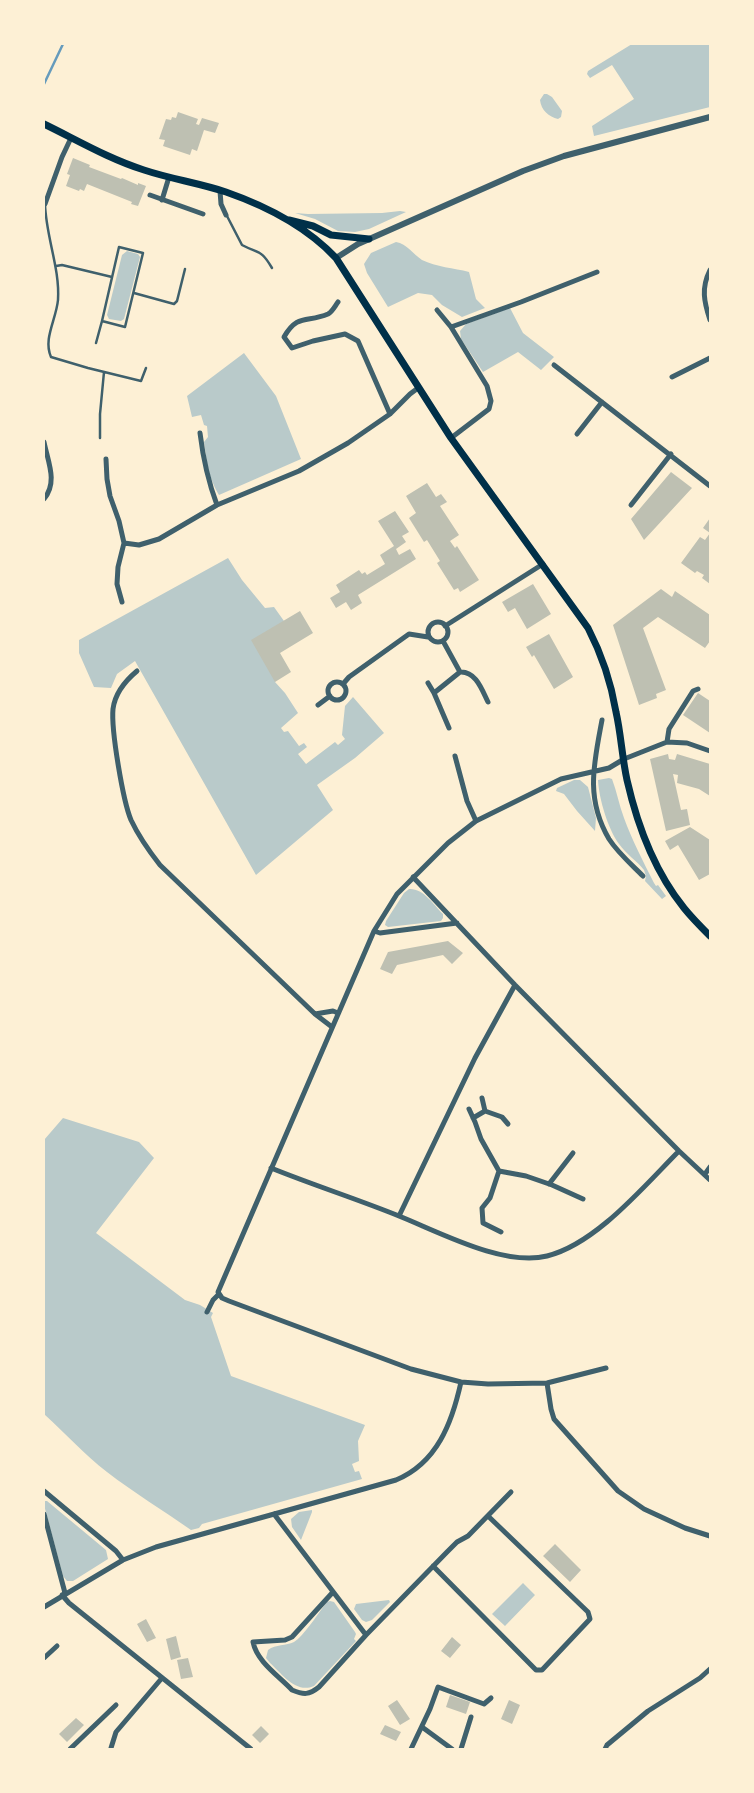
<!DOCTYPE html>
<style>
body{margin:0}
#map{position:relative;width:754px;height:1793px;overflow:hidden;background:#fdf0d5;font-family:"IBM Plex Sans",sans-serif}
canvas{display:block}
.frame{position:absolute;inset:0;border:45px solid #fdf0d5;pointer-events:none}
</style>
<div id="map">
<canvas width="754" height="1793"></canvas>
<div class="frame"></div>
</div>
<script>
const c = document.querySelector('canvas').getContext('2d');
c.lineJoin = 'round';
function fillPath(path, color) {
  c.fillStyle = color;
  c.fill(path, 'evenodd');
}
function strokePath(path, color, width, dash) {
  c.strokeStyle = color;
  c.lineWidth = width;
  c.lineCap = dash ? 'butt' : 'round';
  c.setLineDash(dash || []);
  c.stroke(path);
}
fillPath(new Path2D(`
 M632 44H710V107L594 136 592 126 634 99 612 65 590 78 587 74 588 71Z
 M544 94H547L552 97 562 111 561 117 558 119C549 117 541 110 540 100Z
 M400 211 406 212 369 229 355 232 338 231 315 219 295 213 308 214 382 213Z
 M396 242C407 244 413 254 422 260 436 267 454 268 469 272L476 299 485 308 462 317 442 305 432 295 418 293 388 307 367 273 364 264 371 253Z
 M127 251 138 254 140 257 124 319 121 321 109 319 107 315 122 255Z
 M510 308 523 333 554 357 541 370 518 352 483 372 461 339 460 331 466 324Z
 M244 353 276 396 301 459 219 495C208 476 207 463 204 442L208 437 207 426 204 425 201 415 192 417 187 396Z
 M228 558 242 580 265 608 274 607 284 621 275 682 285 693 298 713 281 728 284 732 288 731 299 746 304 743 307 747 298 754 306 764 335 742 338 745 345 739 342 735 345 706 353 697 384 733 355 758 317 785 333 810 256 875 135 661 117 674 111 688 94 687 79 653V640Z
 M609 778 612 779C617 792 619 805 624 818 632 840 643 861 654 883L656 886 658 885 666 896 662 899 645 881 646 876 644 870C637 861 626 854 619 844 608 829 599 799 598 780Z
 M574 780H580L588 787 596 818 595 831 577 811 564 794 556 791 557 788Z
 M409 889C423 888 433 904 443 914V918L441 921 388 927 385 925 386 921 404 893Z
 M63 1118 139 1142 154 1158 96 1233 185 1300 200 1305 213 1313 211 1317 231 1376 365 1425 358 1441 359 1461 352 1464 355 1472 359 1471 362 1479 202 1524 199 1528 191 1530C163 1510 134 1493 107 1472 85 1455 65 1433 44 1414V1140Z
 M44 1501H47L106 1550 108 1559 73 1581H67L63 1576 44 1505Z
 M312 1510V1512L301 1540 292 1527 291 1519 299 1512Z
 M523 1583 535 1595 505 1626 492 1614Z
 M389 1600 390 1602 372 1620 366 1622 362 1620 354 1609 356 1604Z
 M330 1601 334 1602 355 1632 356 1634 354 1639 356 1641 314 1686C296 1694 282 1674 270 1663L266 1658 268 1650C276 1644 286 1646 294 1642 303 1637 320 1611 327 1602Z`), '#b9caca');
strokePath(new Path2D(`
 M44 84 63 44`), '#669bbc', 2.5);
fillPath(new Path2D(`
 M178 112 198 119 196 124 199 125 202 118 219 123 215 133 204 130 197 151 192 149 190 155 163 146 165 140 159 139 166 119 171 120 172 117 176 118Z
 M73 158 90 165 89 167 121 179 122 178 138 185V183L146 186 138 206 131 204 132 202 87 184 84 191 80 189 79 191 66 186 70 175 67 174Z
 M671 472 692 488 644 540 631 519Z
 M427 483 436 497 441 494 447 502 440 506 459 535 450 541 455 548 457 546 479 580 460 592 458 588 454 590 437 563 440 561 427 540 424 542 409 518 416 513 406 496Z
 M395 511 409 532 402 536 406 542 396 549 399 555 410 549 416 559 358 595 362 603 351 610 346 602 336 608 330 598 340 592 336 585 359 570 362 574 365 572 367 575 385 564 380 555 394 546 378 521Z
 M710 518V584L702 578 704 575 697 571 695 573 681 563 700 537 705 540 710 533 703 528Z
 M533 584 551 614 527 629 515 608 508 612 502 602Z
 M661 589 672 597 675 591 710 615V641L705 648 658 617 643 628 666 690 656 694 657 698 639 705 613 625Z
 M300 611 313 633 280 653 291 672 275 682 251 640Z
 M549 634 573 677 554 689 534 655 532 657 526 647Z
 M698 693 710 701V733L683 715Z
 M668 754 669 759 675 760 677 754 710 764V796L699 789 677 783 678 775 673 774 681 810 687 809 690 825 666 831 650 759Z
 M690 827 710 840V874L699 880 678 845 670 850 665 841Z
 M448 941 463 953 452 964 443 955 397 965 392 974 380 969 388 952Z
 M555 1544 581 1570 570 1582 543 1556Z
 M146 1619 156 1638 147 1642 137 1624Z
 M176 1636 181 1657 171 1660 166 1639Z
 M452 1637 461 1645 450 1658 441 1651Z
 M188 1658 193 1677 181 1679 177 1660Z
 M450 1695 470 1702 466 1714 446 1707Z
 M397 1700 410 1719 400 1725 388 1706Z
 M509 1700 520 1705 512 1724 501 1719Z
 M76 1718 84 1725 67 1742 59 1734Z
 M385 1725 401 1732 396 1741 380 1734Z
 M261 1726 269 1734 260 1743 252 1735Z`), '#bec0b2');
strokePath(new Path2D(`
 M45 204C46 237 60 268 58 300 56 320 43 339 51 357L88 368 141 381 146 368
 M227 216 242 245C259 254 261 249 272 268
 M119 247 143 253 125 327 102 321Z
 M56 266 62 265 112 277
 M134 293 174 304 177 301 185 269
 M96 343 102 321
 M100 438V414L104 372`), '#3f606c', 2.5);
strokePath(new Path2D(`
 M220 191 221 204 226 215
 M150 195 203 214
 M162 200 169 177
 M45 204 62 157 71 138
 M710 270C701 288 704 302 710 320
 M338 302C335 306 332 312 328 314 307 323 298 313 284 337L292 348 313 341 345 334 358 341 390 414
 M437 310 451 327 487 386 491 401 489 409 451 438
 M451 327 521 302 597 272
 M554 365 710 486
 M672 377 710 358
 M200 433C203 458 208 481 217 505
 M577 434 602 402
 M106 459 107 479 110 496 119 521 124 543 118 567 117 584 122 602
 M44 499C58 482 48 462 44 442
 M631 505 671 454
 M124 543 139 545 159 539 217 505 299 471 348 443 390 414 410 394 418 388
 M428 632a10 10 0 1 1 20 0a10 10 0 1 1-20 0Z
 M445 626 543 564
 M443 641 460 672C476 671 482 690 488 702
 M137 671C125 681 115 693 113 709 111 730 123 801 131 820 139 837 149 851 160 865L315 1014 332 1027
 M328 691a9 9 0 1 1 18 0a9 9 0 1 1-18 0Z
 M428 683 434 693
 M343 684 349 677 409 634 428 637
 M318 705 330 696
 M602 720C594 763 585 798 609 839 618 853 631 864 643 876
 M449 728 434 693 460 672
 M667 742 669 729 693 691 698 689
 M455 756 467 801 476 821
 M413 877 515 985 679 1151 710 1180
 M374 931 380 933 457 923
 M315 1014 333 1011 338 1013
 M469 1109 475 1122 481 1139 499 1171 526 1176 552 1185 583 1199
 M485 1111 502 1117 508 1124
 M473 1118 485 1111 482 1098
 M271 1168C313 1185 357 1199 399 1216 439 1232 504 1267 547 1256 596 1244 644 1186 679 1151
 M499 1171 490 1198 482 1208 483 1223 501 1232
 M705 1174 710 1167
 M549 1184 573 1153
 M399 1216 475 1058 515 985
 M207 1312 213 1300 219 1294
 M606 1368 547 1383 488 1384 461 1382 411 1369 229 1301 222 1298 218 1292 374 931 397 894 448 843 476 821 561 779 609 768 624 759 667 742 687 743 710 751
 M547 1383 551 1409 554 1419 618 1491 644 1509 685 1528 710 1536
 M44 1491 116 1551 123 1560
 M44 1514 65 1593
 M274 1514 366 1635
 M433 1566 536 1670H542L590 1619 588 1612 488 1516
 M333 1592 292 1637 285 1640 253 1642C257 1662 279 1676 292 1690 304 1695 309 1695 319 1687L366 1635 447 1552 457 1542 468 1536 511 1492
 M62 1595 69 1603 251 1749
 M44 1607 123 1560 156 1547 396 1480C437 1463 452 1423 461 1382
 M44 1658 57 1646
 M422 1727 452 1749
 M111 1748 116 1732 162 1678
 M70 1749 116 1705
 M411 1749 430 1709 438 1687 484 1704 491 1698
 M461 1749 471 1717
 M605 1749 607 1745 648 1711 700 1678 710 1669`), '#3f606c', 5);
strokePath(new Path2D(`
 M336 258 358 244 523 171 564 156 710 117`), '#3f606c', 6);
strokePath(new Path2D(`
 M44 124C77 140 109 159 144 170 171 179 199 183 226 192 266 206 307 227 336 258L451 438 588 628C602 655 611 682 616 712 621 734 622 757 627 780 637 824 655 872 684 908 692 918 701 927 710 936
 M289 220 313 226 331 235 369 239`), '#003049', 7);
</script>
